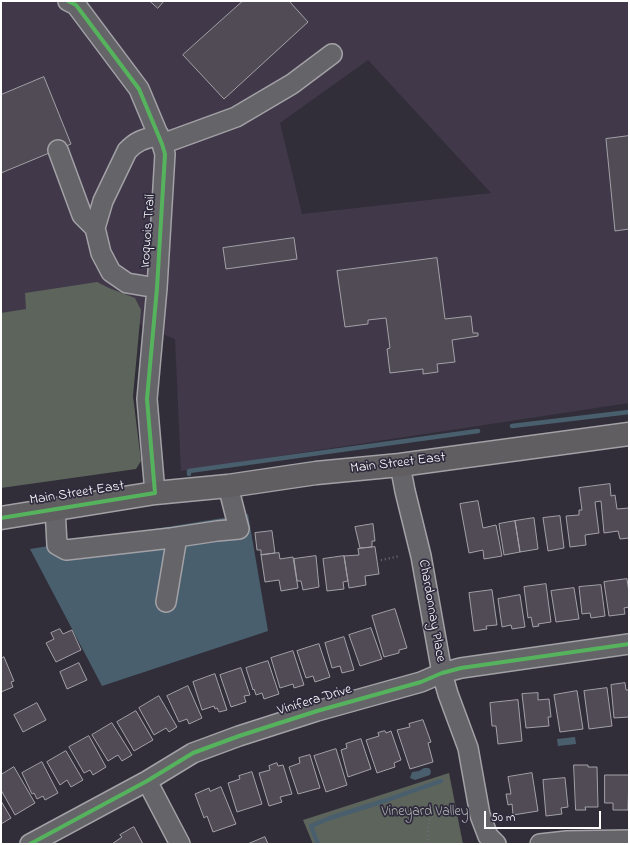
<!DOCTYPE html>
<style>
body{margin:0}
#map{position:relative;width:630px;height:845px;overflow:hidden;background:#312e39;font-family:"Indie Flower",sans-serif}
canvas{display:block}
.frame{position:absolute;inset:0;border:2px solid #fff;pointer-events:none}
.scale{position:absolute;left:484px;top:811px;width:117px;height:18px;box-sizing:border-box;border:2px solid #fff;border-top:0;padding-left:5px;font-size:12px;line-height:14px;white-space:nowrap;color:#fff;-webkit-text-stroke:3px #2f2a3d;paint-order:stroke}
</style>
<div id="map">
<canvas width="630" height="845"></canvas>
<div class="frame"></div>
<div class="scale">50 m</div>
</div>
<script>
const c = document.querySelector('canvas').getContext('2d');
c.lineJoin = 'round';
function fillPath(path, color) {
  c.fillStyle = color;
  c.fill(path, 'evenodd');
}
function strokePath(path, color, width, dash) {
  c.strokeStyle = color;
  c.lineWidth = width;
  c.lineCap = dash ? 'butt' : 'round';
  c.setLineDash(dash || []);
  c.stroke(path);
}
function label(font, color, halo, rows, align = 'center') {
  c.font = font + ' "Indie Flower",sans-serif';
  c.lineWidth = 3.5;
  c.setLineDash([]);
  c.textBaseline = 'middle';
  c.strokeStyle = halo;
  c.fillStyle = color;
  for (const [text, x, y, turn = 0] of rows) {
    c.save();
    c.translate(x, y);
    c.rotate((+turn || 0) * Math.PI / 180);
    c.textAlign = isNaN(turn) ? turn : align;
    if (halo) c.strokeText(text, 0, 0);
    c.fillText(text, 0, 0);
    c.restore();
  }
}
fillPath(new Path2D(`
 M1 1H629V403L181 471 175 339 105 310 1 323ZM368 60 491 193 302 214 280 123Z`), '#41384a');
fillPath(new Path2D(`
 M97 282 109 288 135 298 141 310 133 396 141 461 136 469 1 488V313L26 309 25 293Z
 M449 773 463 844H313L303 820Z`), '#5c645b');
fillPath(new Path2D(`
 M248 514 268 631 102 686 30 549Z
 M575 737 576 744 558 746 557 739Z
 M424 768H429L431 771 430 775 415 780 410 778 412 772 419 771Z`), '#495f6e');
strokePath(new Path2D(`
 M512 426 629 412
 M189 474V471L478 431
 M318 844 311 826 330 818 384 801 441 781`), '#495f6e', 4.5);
const building = new Path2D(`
 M150 1H164L158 8Z
 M243 1H289L308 22 224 99 183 55Z
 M44 77 71 144 1 173V95Z
 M629 136V229L615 231 606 139Z
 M294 238 297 259 226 269 223 248Z
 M437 258 445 319 471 316 473 333H478V336L452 340 455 362 437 364 438 372 423 374V369L390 373 387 349 390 348 386 318 368 320V324L345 327 337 271Z
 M610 484 611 496 615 495 617 509 629 508V538L620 539 618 531 604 533 601 501 595 502 599 533 585 535 586 545 570 547 566 516 579 515V510H582L579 488Z
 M478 501 483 528 496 525 502 556 484 559 483 550 469 553 460 504Z
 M560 516 564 548 548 551 543 518Z
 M534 518 538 549 520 552 515 521Z
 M515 521 520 552 504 555 499 524Z
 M373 524 375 541H372V547L360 548 355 527Z
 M272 531 275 553 261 555V550H257L255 533Z
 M375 547 379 574 365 576 366 585 349 588 344 556 359 555 358 549Z
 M279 553 280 559 293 557 298 588 281 591 279 580 265 582 261 555Z
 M316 556 319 587 303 590 301 581H297L294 559Z
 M344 556 348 581 343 582 344 589 327 591 323 559Z
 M627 579 629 592V607L624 608 625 614 609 616 604 582Z
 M546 584 551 622 538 624 539 626 533 627 531 617 528 618 524 587Z
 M601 585 605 616 591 618 590 613 582 614 579 587Z
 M574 588 579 619 556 622 551 591Z
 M492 590 497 625 486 626 487 629 474 631 469 593Z
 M520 595 525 627 512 629 511 625 502 627 498 599Z
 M395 609 407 648 399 650V653L384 657 372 616Z
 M371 628 382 659 360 666 349 635Z
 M60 629 63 634 72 630 81 650 56 662 46 643 54 639 51 633Z
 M344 637 354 670 342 673 340 666 332 668 325 643Z
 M319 644 330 677 315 682 313 676 306 678 297 651Z
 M293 651 304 685 294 688 293 684 280 688 271 658Z
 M4 657 14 681 11 682 13 687 1 692V659Z
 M268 661 279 694 264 699 262 693 256 695 254 689 253 690 246 668Z
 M79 663 87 680 67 689 60 672Z
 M241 668 250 695 244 696 246 702 231 707 220 675Z
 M215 674 227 710 219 712 217 708 215 709 214 706 202 710 193 682Z
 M625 683 626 690H629V717L614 718 611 685Z
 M188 686 202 718 189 724 187 719 179 722 167 696Z
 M607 688 612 726 589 729 584 691Z
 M577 691 583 729 560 732 554 695Z
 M538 693V700L549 699 551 717H548L549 726 526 728 522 694Z
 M159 696 177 727 169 732 166 728 154 735 139 708Z
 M518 700 522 741 498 744 496 726H492L490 703Z
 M37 703 46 720 23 732 14 715Z
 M136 711 153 740 134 751 117 722Z
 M423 720 431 742 428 743 433 762 410 769 397 730 410 727 409 724Z
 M112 723 132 755 122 761 118 755 108 761 92 735Z
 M385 731 386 733 391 731 401 760 394 763 395 767 377 773 366 740 379 736 378 733Z
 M89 736 106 767 93 775 90 770 84 773 69 747Z
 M361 739 371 769 348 777 341 750 347 748 346 744Z
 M336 749 347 785 326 792 314 756Z
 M66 751 83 780 71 787 67 780 60 785 47 762Z
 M310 755 320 788 298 794 289 767 300 763 299 758Z
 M42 762 58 793 45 800 43 796 37 799 34 793 32 794 22 773Z
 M277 763 278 766 283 765 292 794 280 797 282 802 269 806 259 773 270 770 269 766Z
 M574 765H588V767H597L598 807H585L586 810H576Z
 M14 767 35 803 15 815 1 790V775Z
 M252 772 262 804 237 812 228 783 240 779 239 776Z
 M532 773 538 811 513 815 512 804 508 805 506 794H511L508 777Z
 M605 775H629L628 810H613V803H605Z
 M565 778 568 807 561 808 562 814 546 816 543 780Z
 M221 787 236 824 213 832 207 816 204 818 195 794 209 788 210 791Z
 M1 801 11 818 1 824Z
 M134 827 143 844H112L122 837 120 835Z
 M265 837 268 844H248Z`);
fillPath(building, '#514b55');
strokePath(building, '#a2a1a6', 1);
const minor = new Path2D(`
 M68 1 76 5 139 89 162 144 165 154 157 288 147 399 155 493
 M162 144 236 117 292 84 332 54
 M58 150 82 215 95 228
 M157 288 127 283 111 272 101 253 95 228 103 201 127 151C137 140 145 139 159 135
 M400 465 405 491 421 556 442 673 448 694 468 748 480 815 488 836 496 844
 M55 508 57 545 66 550 171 538 217 531 239 529 228 486
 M166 602 177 537
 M147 781 180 844
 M30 844 147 781 193 753 239 736 317 711 421 682 442 673 461 668 629 644
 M540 844 567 841 629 840`);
const major = new Path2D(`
 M1 518 155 493 228 486 316 473 400 465 629 434`);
strokePath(minor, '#a2a1a6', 22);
strokePath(major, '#a2a1a6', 25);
strokePath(new Path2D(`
 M377 561 400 556
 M429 844C426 818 430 811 455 806`), '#6d6b71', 2.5, [1, 3]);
strokePath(minor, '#656469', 19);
strokePath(major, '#615e61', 22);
strokePath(new Path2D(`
 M1 518 155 493 147 399 157 288 165 154 162 144 139 89 76 5 68 1
 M30 844 147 781 193 753 239 736 317 711 421 682 442 673 461 668 629 644`), '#56b35d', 4);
label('14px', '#fff', '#2f2a3d', [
 ["Iroquois Trail",149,231,-86],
 ["Main Street East",398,464,-7],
 ["Main Street East",77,494,-9],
 ["Chardonnay Place",431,611,80],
 ["Vinifera Drive",315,701,-17]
]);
label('14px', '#b1b6b0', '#2f2a3d', [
 ["Vineyard Valley",425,813]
]);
</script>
